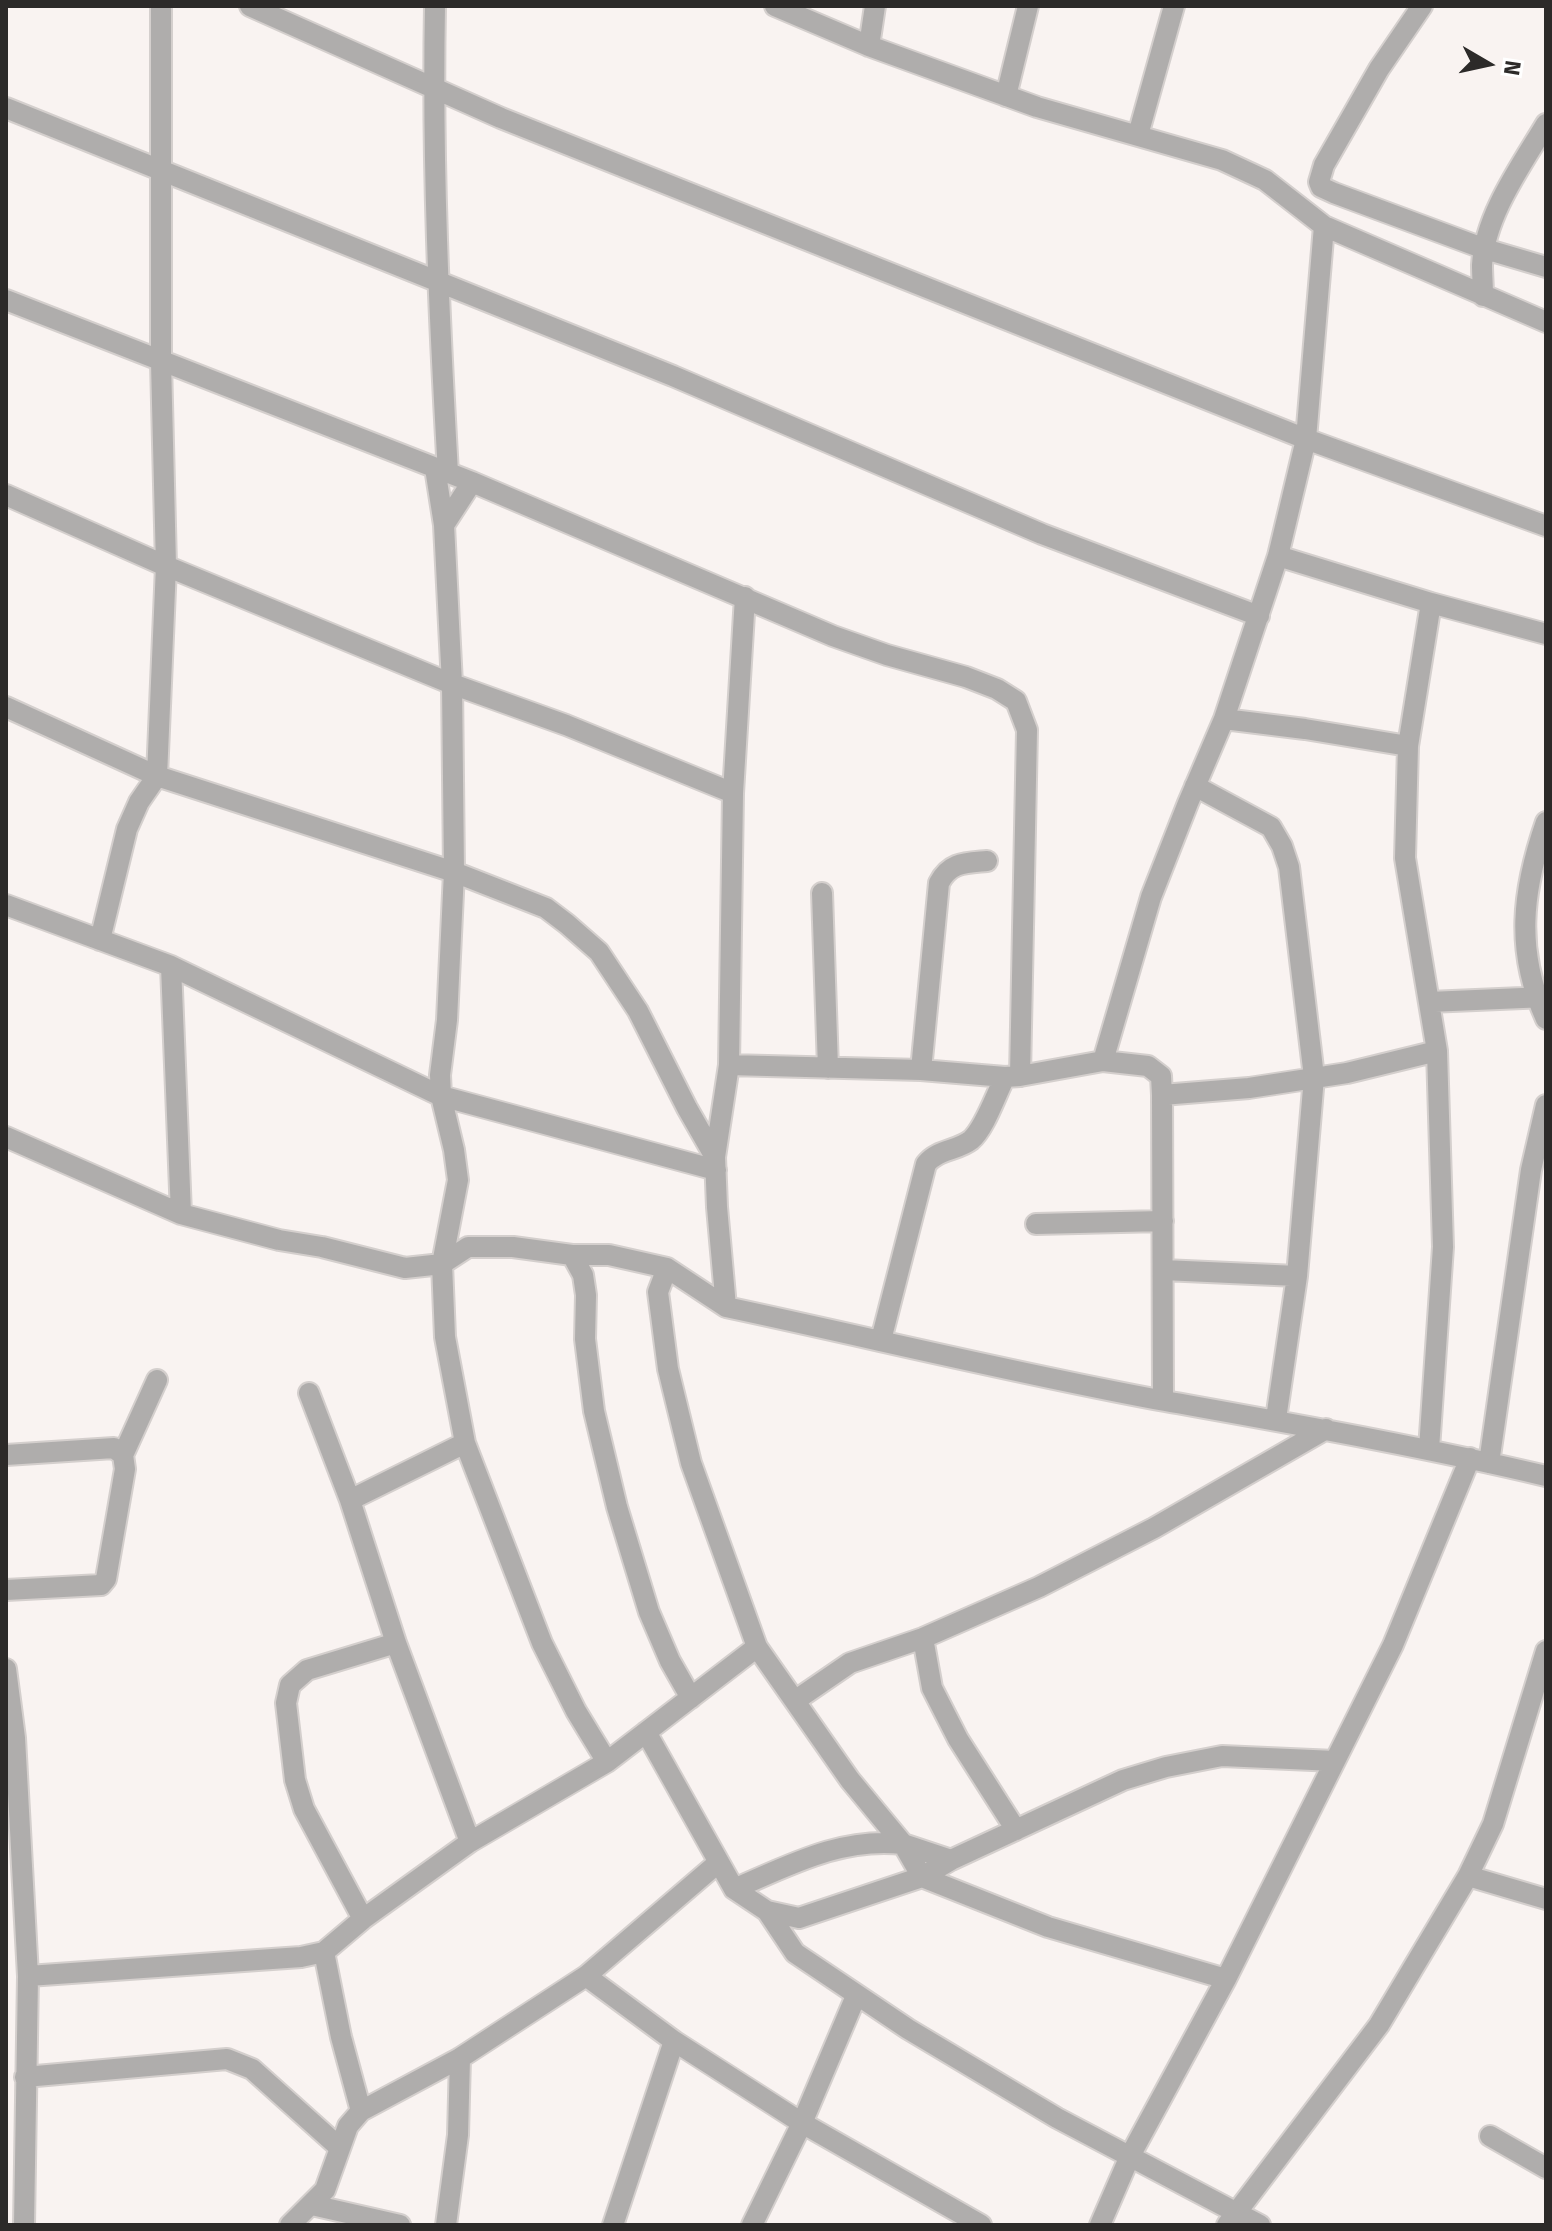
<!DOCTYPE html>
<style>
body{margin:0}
#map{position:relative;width:1552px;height:2231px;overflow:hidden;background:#f9f3f1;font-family:"Fira Sans",sans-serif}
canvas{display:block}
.frame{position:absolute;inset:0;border:8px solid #2c2a29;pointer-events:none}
.north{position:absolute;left:1448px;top:24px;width:80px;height:80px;-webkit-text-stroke:6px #fff;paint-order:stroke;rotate:99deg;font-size:22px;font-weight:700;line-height:32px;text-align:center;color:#2c2a29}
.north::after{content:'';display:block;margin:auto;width:28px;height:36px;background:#2c2a29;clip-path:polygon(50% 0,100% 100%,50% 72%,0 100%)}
</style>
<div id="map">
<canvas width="1552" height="2231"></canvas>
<div class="frame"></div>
<div class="north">N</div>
</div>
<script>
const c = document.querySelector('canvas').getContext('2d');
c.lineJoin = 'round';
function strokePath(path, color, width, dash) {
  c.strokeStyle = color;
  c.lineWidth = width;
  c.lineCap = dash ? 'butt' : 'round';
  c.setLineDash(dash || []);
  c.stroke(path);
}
const minor = new Path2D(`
 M250 6 501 118 1306 439 1546 526
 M435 6C432 162 439 317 448 473
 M775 6 869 46 1037 107 1222 160 1265 180 1324 226 1546 322
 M1422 6 1379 69 1324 165 1319 182 1321 187 1334 193 1485 249 1546 267
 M869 46 875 6
 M1006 96 1028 6
 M6 108 673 376 1042 534 1259 616
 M1138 135 1174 6
 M1483 296C1483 286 1482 275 1482 265 1485 215 1521 166 1546 124
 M6 300 472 482 833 636 887 655 966 677 997 689 1016 701 1027 730 1020 1076
 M435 468 444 525 452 684 454 872 447 1020 440 1075 441 1096 454 1150 458 1180 442 1264 445 1337 465 1443 542 1643 576 1711 607 1762
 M6 495 166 566 452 684 566 725 733 793
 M444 525 472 482
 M1278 556 1431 603 1546 634
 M6 707 157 776 454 872 546 908 567 924 599 952 638 1011 687 1108 715 1157 717 1207 726 1307
 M1224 719 1305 729 1408 746
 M1195 786 1271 827 1282 846 1289 867 1314 1077 1297 1276 1276 1419
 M1546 822C1522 891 1515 951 1546 1019
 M822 893 828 1068
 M6 905 171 966 441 1096 716 1170
 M100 940 127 829 139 802 157 776 166 566 161 362V6
 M171 966 181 1214
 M1429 1002 1546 997
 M1103 1061 1151 897 1188 803 1224 719 1278 556 1306 439 1324 226
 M729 1065 921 1070 1005 1077 1020 1076 1103 1061 1148 1066 1161 1076 1162 1095 1163 1400
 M921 1070 939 883C950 862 965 863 987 861
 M1162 1095 1249 1088 1347 1073 1437 1051
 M6 1137 181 1214 279 1240 322 1247 405 1268 442 1264 468 1247H513L572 1255H609L667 1268 726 1307C872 1338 1018 1374 1165 1401 1293 1424 1420 1446 1546 1476
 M715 1157 729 1065 733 793 745 597
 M1036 1224 1163 1221
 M572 1255 583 1275 586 1295 585 1339 594 1411 617 1507 649 1612 670 1661 691 1698
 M667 1268 658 1292 668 1369 691 1463 757 1647 850 1780 903 1844 951 1860
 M1163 1270 1297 1276
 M881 1340 926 1164C938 1149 957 1151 971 1140 985 1128 996 1094 1005 1077
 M309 1393 350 1500 396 1643 470 1842
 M1429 1449 1443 1247 1437 1051 1405 858 1408 746 1431 603
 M6 1455 114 1448 123 1455 125 1469 106 1579 101 1585 6 1590
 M123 1455 157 1380
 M1489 1463 1531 1170 1546 1105
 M350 1500 465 1443
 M923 1638 932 1688 958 1739 1016 1830
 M6 1669 15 1738 28 1976 24 2225
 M796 1700 850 1663 923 1638 1039 1587 1154 1528 1326 1429
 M646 1732 734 1889 767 1911 799 1918 922 1877 951 1860 1123 1780 1166 1767 1222 1756 1335 1761
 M1468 1876 1546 1899
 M734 1889C790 1865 841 1837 903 1844L922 1877 1048 1927 1226 1979
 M767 1911 795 1953 908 2029 1057 2118 1260 2225
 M363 1919 304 1809 295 1780 286 1703 290 1685 307 1670 396 1643
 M324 1952 341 2037 361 2111
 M28 1976 301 1957 324 1952 363 1919 470 1842 607 1762 757 1647
 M586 1976 674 2041 802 2123 981 2225
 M25 2077 227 2059 252 2069 340 2148
 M1490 2136 1546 2168
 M312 2205 400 2225
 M290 2225 325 2190 348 2126 361 2111 460 2058 586 1976 719 1862
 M446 2225 458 2135 460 2058
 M613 2225 674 2041
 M752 2225 802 2123 856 1996
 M1100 2225 1130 2156 1226 1979 1393 1645 1470 1458
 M1227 2225 1379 2025 1468 1876 1493 1824 1546 1651`);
strokePath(minor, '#d4cfcd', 24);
strokePath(minor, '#afadac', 20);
</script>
